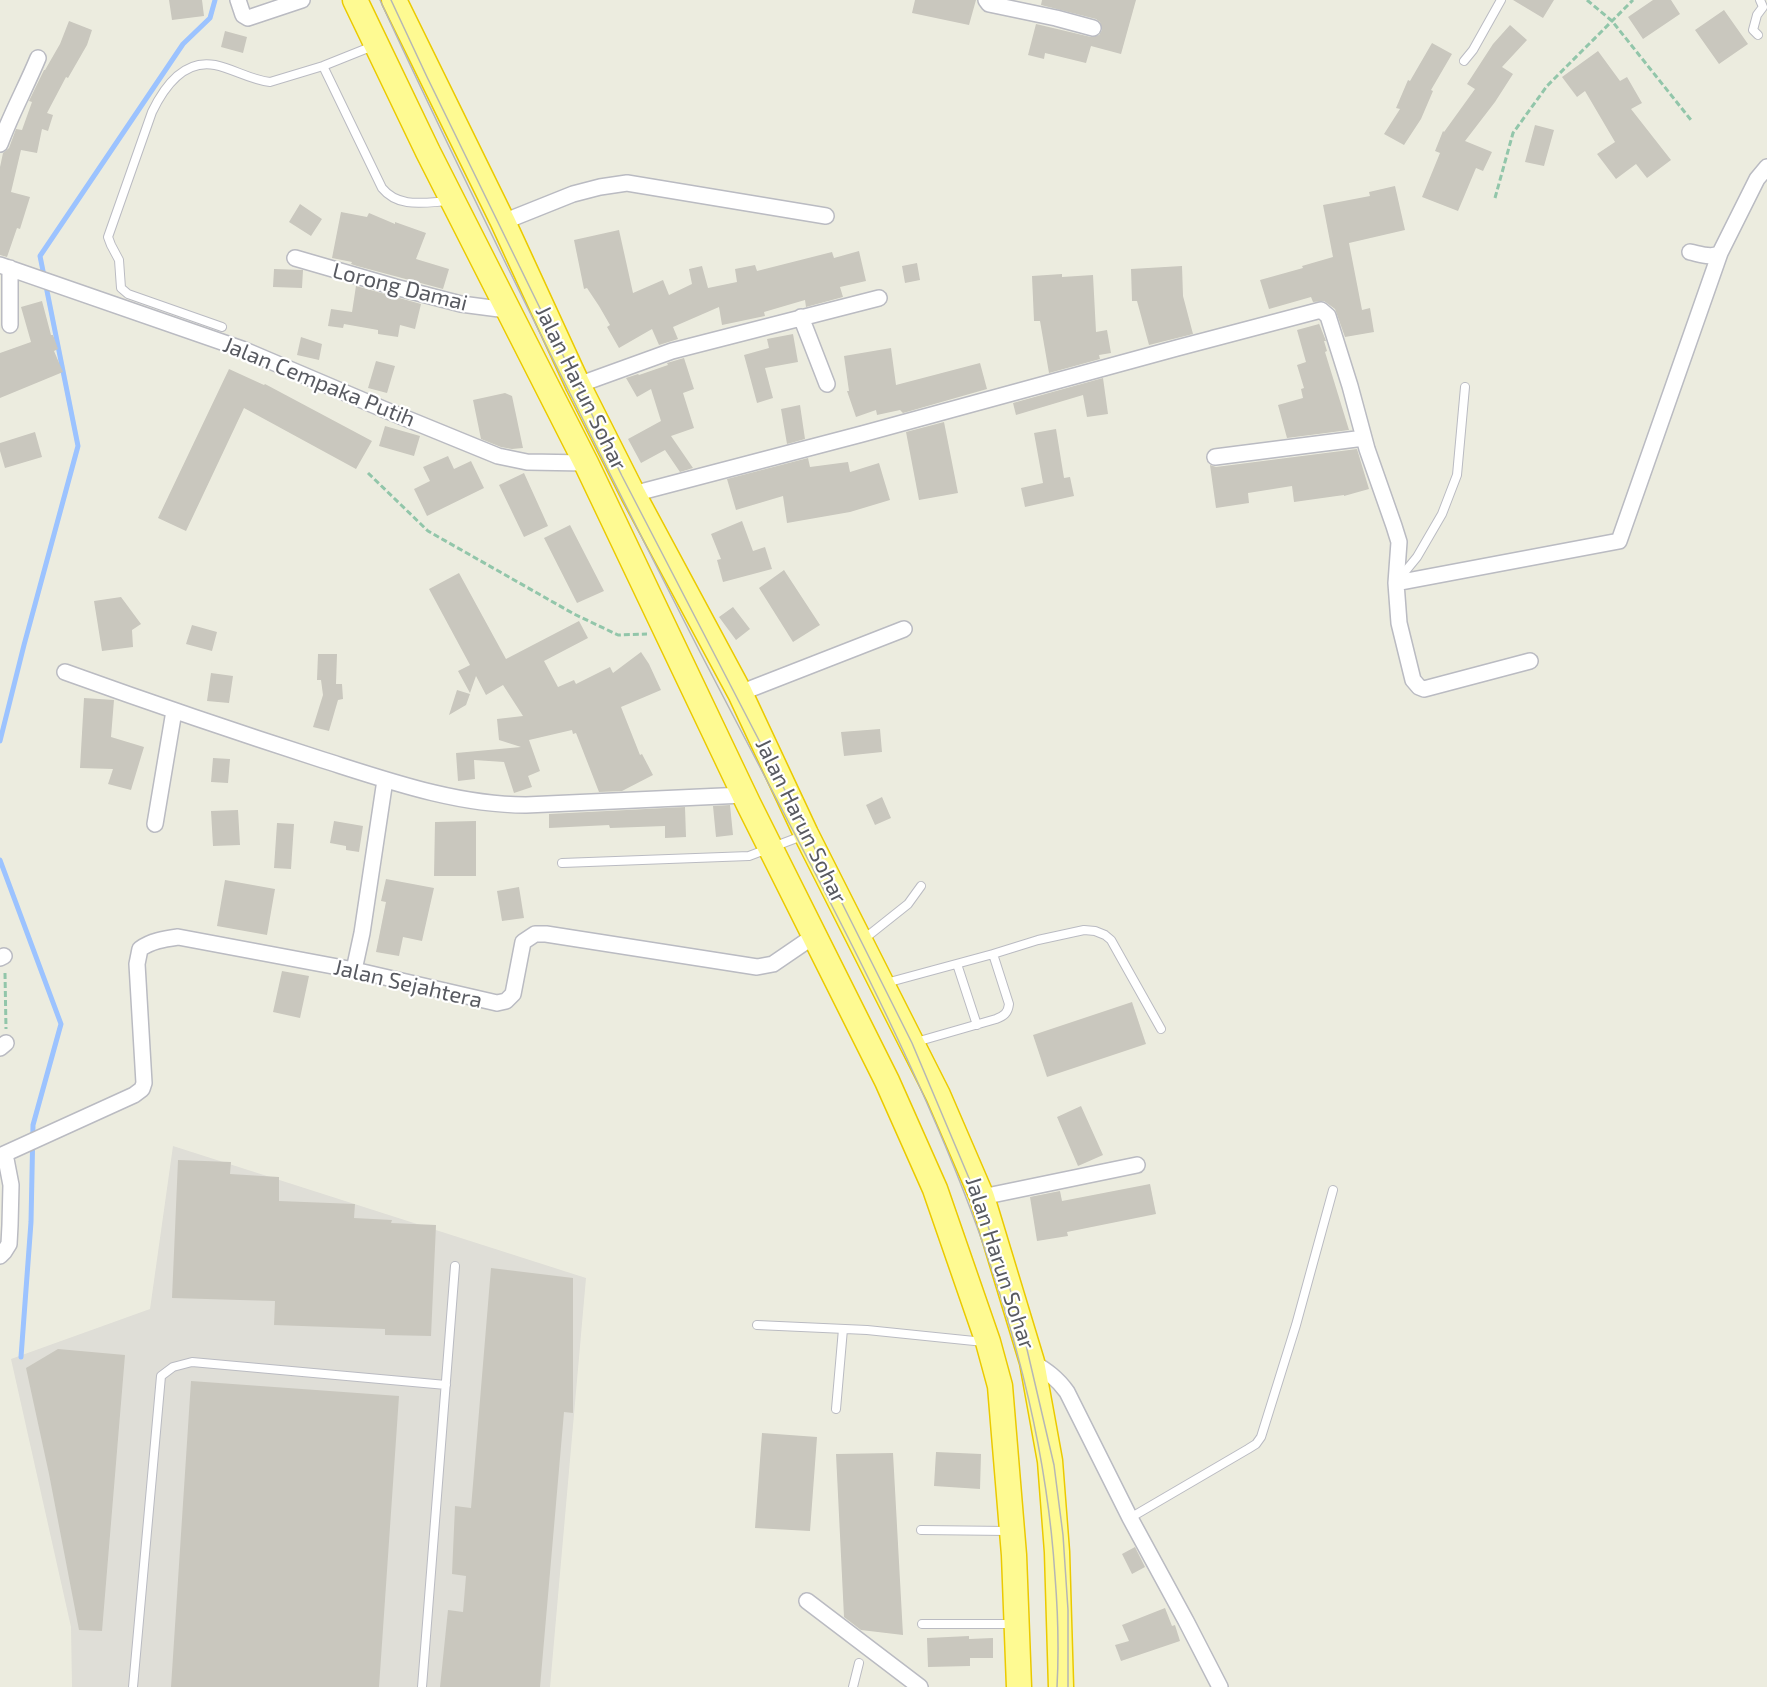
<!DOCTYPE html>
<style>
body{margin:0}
canvas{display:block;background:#ececdf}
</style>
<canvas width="1767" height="1687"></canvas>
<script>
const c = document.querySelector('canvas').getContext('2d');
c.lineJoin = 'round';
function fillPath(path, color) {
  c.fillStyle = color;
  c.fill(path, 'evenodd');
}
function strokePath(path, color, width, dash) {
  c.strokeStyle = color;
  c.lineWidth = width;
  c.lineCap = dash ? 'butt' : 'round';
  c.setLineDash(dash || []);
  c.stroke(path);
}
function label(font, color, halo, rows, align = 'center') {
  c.font = font + ' "Exo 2",sans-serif';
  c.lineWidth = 4.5;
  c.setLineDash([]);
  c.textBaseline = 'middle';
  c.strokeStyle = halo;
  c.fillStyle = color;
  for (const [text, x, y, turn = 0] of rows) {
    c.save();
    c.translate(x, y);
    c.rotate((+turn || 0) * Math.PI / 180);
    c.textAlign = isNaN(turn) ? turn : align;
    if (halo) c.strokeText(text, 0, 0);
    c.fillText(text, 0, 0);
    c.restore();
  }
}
fillPath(new Path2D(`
 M173 1146 586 1278 550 1687H72L71 1627 11 1359 150 1309Z`), '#dfded7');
strokePath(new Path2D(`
 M0 741 24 645 78 446 40 256 183 44 210 18 215 0
 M0 860 61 1024 33 1125 31 1222 21 1357`), '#9cc3ff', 5);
fillPath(new Path2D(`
 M169 0H202L204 16 172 20Z
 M915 0H976L969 25 912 13Z
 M1042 0H1136L1121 54 1091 46 1086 63 1045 53 1044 59 1028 55 1036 24 1091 37 1099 35 1102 30 1100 22 1096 19 1041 5Z
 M1513 0H1554L1543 18Z
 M1653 0H1671L1680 14 1643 39 1628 17Z
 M1724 10 1748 44 1719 64 1695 30Z
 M69 21 92 30 87 45 68 78 66 77 47 113 53 115 48 131 42 129 37 153 21 150 11 192 30 197 20 229 17 228 7 257 0 255V167L3 153 9 148 16 129 22 130 32 102 29 101 44 70H45L60 44Z
 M1510 25 1527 40 1502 67 1513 74 1495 102 1465 141 1492 152 1483 171 1476 168 1458 211 1422 197 1440 153 1435 151 1443 131 1444 132 1475 89 1467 84 1493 44Z
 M225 31 247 37 243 53 221 47Z
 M1432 43 1452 54 1431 90 1433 91 1421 119 1404 145 1384 134 1400 109 1396 108 1408 80 1410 81Z
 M1598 51 1620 81 1627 77 1642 103 1631 109 1671 160 1647 178 1636 164 1616 179 1597 154 1615 142 1585 91 1577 97 1562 77Z
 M1535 125 1554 130 1544 166 1525 162Z
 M1395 186 1405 230 1349 243 1362 310 1370 308 1374 332 1345 337 1335 309 1324 301 1313 302 1311 297 1269 309 1260 280 1303 268 1302 266 1333 257 1323 205 1370 196 1369 192Z
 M300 204 322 219 311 236 289 222Z
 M341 212 367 217 369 213 395 224V222L426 233 416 259 449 269 443 289 357 266 351 264 352 262 332 258Z
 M619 230 633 293 663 280 669 295 692 284 689 269 702 266 708 288 737 282 735 269 755 265 757 271 832 252 834 258 859 251 866 281 840 287 843 297 806 307 805 300 764 312 765 316 722 325 719 307 673 327 678 339 659 345 652 329 619 348 607 327 610 325 599 306 587 288 584 289 574 240Z
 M917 263 920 280 905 283 902 266Z
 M1182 266 1183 296 1193 334 1149 345 1137 301H1132L1131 269Z
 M274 269 303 270 302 288 273 287Z
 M1062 274V277L1093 275 1096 332 1107 330 1111 353 1099 355 1100 359 1049 373 1040 321H1034L1032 276Z
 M356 286 421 304 415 329 400 325 398 337 378 334V330L344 324 343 328 328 326 331 309 352 312Z
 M42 301 51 335H53L58 349 54 351 63 372 0 398V353L31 342 21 307Z
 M1318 321 1326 341H1324L1327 351 1325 352 1349 430 1287 438 1278 405 1303 398 1301 389 1304 388 1297 365 1306 362 1297 330 1319 324Z
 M793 334 798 362 765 368 773 398 757 403 744 355 769 348 767 339Z
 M301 337 322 344 319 360 297 355Z
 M891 348 896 385 980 363 987 389 903 413 900 410 877 415 876 410 856 417 847 391H849L844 356Z
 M684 358 694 389 683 393 694 428 671 436 693 468 680 472 665 450 641 463 628 439 661 421 651 389 637 397 626 378 638 374 639 375 668 365 667 363Z
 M376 361 395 366 387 393 368 388Z
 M229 369 264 385 265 384 372 441 356 469 244 408 186 531 158 518Z
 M1103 378 1108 414 1087 417 1083 395 1016 415 1013 403Z
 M505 393 512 396 523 448 512 449 501 447 481 439 473 400Z
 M800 405 805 439 787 444 781 409Z
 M944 422 958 493 919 500 906 432Z
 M385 426 420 436 414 456 379 446Z
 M1056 429 1064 478 1070 477 1074 496 1025 507 1021 488 1043 483 1034 433Z
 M35 432 42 457 5 468 0 451V443Z
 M1357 449 1369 489 1344 496V495L1294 502 1292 486 1248 493 1249 503 1216 508 1210 465 1216 467Z
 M448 456 454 469 471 461 484 488 427 516 414 489 430 481 423 467Z
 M808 458 810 467 848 462 850 472 879 463 890 500 850 512 787 523 783 496 736 510 727 479Z
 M524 473 548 526 524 537 499 485Z
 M742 521 753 551 765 547 772 569 723 582 717 560 721 559 711 534Z
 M570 525 604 591 577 603 544 538Z
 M784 570 820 625 793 642 759 588Z
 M459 573 506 659 579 621 588 638 544 661 558 687 574 680 576 684 610 667 613 673 641 652 649 664 661 690 621 707 640 755 642 754 653 775 622 791 599 792 576 733 573 734 572 730 529 740 540 771 528 776 532 787 514 793 504 762 474 760 475 779 458 781 456 753 521 747 499 740 497 719 523 716 503 685 486 695 476 676 470 693 458 671 470 665 429 589Z
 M121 597 141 624 132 630 133 647 102 651 94 601Z
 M733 607 750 629 736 640 719 617Z
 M192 625 217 632 212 651 186 644Z
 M318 654H337L336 684H342L343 699 338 700 329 731 313 727 323 695 321 680H317Z
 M211 673 233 676 229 703 207 701Z
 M457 690 470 694 466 705 449 715Z
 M84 698 114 700 111 737 144 747 131 790 108 784 113 769 80 768Z
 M880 729 882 752 844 756 841 732Z
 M213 758 230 759 228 783 211 782Z
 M882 797 891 818 875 825 866 805Z
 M730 805 733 835 716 837 713 806Z
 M685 807 686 837 665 838V826L610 828 609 825 549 828V814Z
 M238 810 240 845 213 846 211 811Z
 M334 821 363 826 359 852 346 850V846L330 843Z
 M476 821V876H434L435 822Z
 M277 823 294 824 291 869 274 868Z
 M386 879 434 888 422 941 403 937 399 956 376 952 386 902 381 901Z
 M225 880 275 889 267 935 217 926Z
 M519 887 524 918 502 921 497 891Z
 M282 971 309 976 300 1018 273 1012Z
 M1132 1002 1146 1044 1047 1077 1033 1035Z
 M1081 1106 1103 1155 1078 1166 1057 1117Z
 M178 1160 231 1162 230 1174 279 1177V1201L355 1204 354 1218 392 1220 391 1223 436 1225 431 1336 385 1335V1329L274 1325 275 1301 172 1298Z
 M1150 1184 1156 1214 1067 1232 1068 1236 1037 1241 1030 1197 1060 1191 1062 1201Z
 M491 1268 573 1278V1413L564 1412 540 1687H440L448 1610 463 1612 466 1576 452 1574 455 1506 471 1508Z
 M58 1349 125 1355 102 1631 79 1630 49 1474 26 1368Z
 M191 1381 399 1396 379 1687H171Z
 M762 1433 817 1437 810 1531 755 1528Z
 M936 1452 981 1454 980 1489 934 1486Z
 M893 1453 903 1635 861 1630 844 1617 836 1454Z
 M1135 1547 1145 1567 1132 1574 1122 1554Z
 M1165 1608 1172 1626 1175 1625 1180 1641 1121 1661 1115 1645 1129 1641 1122 1625Z
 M969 1636V1639L993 1638V1658H970V1666L928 1667 927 1638Z`), '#c9c7be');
const service = new Path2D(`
 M1758 35 1753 30 1757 15 1763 7 1760 0
 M1464 61 1473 50 1501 0
 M323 66 382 188C399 209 426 202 450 201
 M222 327 128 294 121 288 119 260 111 245 108 237 152 112C164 87 184 59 215 65 234 69 251 80 270 82L323 66 373 46
 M1399 579 1417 557 1442 514 1457 475 1465 387
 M562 863 749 856 802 836
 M864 939 908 904 921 886
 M957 964 977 1025
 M886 983 993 954 1038 940 1084 930 1095 931 1105 935 1111 940 1161 1029
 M916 1042 996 1019C1004 1016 1008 1013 1009 1004L993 954
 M757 1325 867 1330 984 1342
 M836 1409 843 1329
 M1130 1518 1248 1449 1256 1444 1261 1437 1296 1325 1333 1190
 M921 1530 1008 1531
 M922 1624H1012
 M133 1687 161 1376 173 1367 192 1362 446 1385
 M422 1687 455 1266
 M853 1687 859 1663`);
const minor = new Path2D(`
 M238 0 243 15 248 18 302 0
 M986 0 989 4 1056 18 1093 28
 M0 144C11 114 26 87 38 58
 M503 222 573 194 600 187 627 183 826 216
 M1690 252C1700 254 1712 259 1720 253L1757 179 1767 167
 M295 258 395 287 461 304 507 310
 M0 265 242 349 383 409 498 456 527 462 586 463
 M801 317 827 384
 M10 325V268
 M578 385 672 351 879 298
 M1215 457 1364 438
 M633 494 862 434 1177 348 1321 310 1328 316 1350 386 1367 449 1394 526 1399 542 1396 583 1399 623 1413 680 1419 687 1424 689 1530 661
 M1396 583 1619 541 1720 253
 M65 672C151 703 236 732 323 760 389 781 457 805 526 805L744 795
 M740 693 904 629
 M155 824 174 711
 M0 958 4 956
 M354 970 362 933 385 780
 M0 1048 6 1043
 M0 1156 134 1095 142 1089 144 1083 137 964 140 949C151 941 164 939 178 937L354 970 497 1003 506 1001 513 994 523 942 535 934H546L757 967 773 964 814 936
 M982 1197 1137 1165
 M0 1256 4 1252 9 1244 10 1225 11 1185 5 1154
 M1032 1362C1047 1371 1057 1378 1067 1392L1130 1518 1186 1621 1220 1687
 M807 1601 920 1687`);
const trunk = new Path2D(`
 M355 0 428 152 586 463 748 803 887 1081 935 1189 988 1342 1000 1386 1014 1555 1019 1687
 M394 0 503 222 578 385 633 494 740 693 806 834 938 1095 982 1197 1032 1362 1050 1461 1057 1552 1061 1687`);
strokePath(service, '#babbc2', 10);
strokePath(minor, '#babbc2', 18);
strokePath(trunk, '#ebca00', 27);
strokePath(new Path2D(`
 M1587 0 1612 21 1691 120
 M1495 198 1513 133 1547 86 1633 0
 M368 473 428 531 574 614 618 635 647 634
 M5 973 6 1029`), '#92c6aa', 3, [6, 3]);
strokePath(service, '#fff', 8);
strokePath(minor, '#fff', 15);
strokePath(trunk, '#fefa92', 24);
strokePath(new Path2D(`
 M380 0C421 90 464 178 507 266 571 396 635 525 701 654 738 725 775 796 812 867 927 1089 1039 1322 1055 1576 1058 1613 1059 1650 1057 1687
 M391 0 427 77 622 476 805 829 912 1043 982 1209 1019 1315 1054 1465 1063 1535 1068 1610V1687`), '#b5b6b6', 1.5);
label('22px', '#585a61', '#fff', [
 ["Lorong Damai",400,287,14],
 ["Jalan Cempaka Putih",319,382,22],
 ["Jalan Harun Sohar",581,388,64],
 ["Jalan Harun Sohar",801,821,64],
 ["Jalan Sejahtera",408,984,13],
 ["Jalan Harun Sohar",1000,1263,72]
]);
</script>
